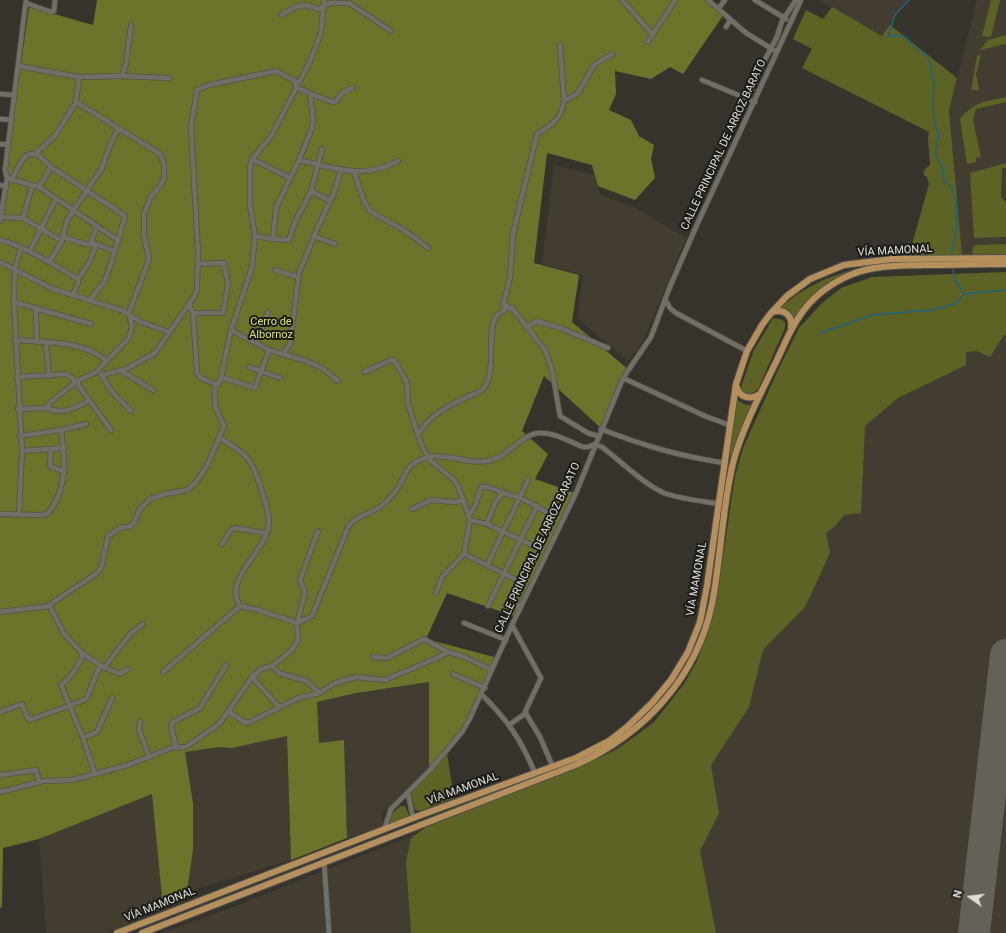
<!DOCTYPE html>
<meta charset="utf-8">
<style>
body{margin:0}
#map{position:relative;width:1006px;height:933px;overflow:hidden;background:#36332c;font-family:Roboto,sans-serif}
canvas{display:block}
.north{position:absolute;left:950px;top:877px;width:40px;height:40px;-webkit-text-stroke:3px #1c1b18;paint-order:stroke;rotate:284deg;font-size:11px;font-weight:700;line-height:16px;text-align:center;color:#e0deda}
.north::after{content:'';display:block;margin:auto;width:14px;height:18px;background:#e0deda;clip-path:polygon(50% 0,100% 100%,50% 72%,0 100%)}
</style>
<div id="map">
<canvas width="1006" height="933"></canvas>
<div class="north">N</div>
</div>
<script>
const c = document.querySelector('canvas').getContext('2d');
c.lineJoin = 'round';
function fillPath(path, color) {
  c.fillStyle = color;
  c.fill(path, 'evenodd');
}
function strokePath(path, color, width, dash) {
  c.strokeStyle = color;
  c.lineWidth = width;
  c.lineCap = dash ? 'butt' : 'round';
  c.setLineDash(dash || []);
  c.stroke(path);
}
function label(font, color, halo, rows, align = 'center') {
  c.font = font + ' Roboto,sans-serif';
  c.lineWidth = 4;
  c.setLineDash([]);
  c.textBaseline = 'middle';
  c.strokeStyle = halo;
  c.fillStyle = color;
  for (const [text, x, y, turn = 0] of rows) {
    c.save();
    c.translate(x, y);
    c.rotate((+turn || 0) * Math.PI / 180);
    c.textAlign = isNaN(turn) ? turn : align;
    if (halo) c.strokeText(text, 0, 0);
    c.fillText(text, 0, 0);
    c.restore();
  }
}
fillPath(new Path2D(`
 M818 0H907L883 36Z
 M977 0H1006V254L962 255 949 110Z
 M554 165 595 175 600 195 634 207 686 238 643 341 628 361 577 318 583 275 542 264Z
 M1006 274V933H161L228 909 578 769 658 722 702 660 724 591 731 517Z
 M429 682V769L408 793 382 812V826L347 838 344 741 319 743 317 702 356 693Z
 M287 736 291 860 187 892 193 850V803L184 752 219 747 232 748Z
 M153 794 163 908 107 933H46L39 839Z`), '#423d30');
fillPath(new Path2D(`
 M991 0H1000L991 37 982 36Z
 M832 7 882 36 890 25 957 78 949 110 962 255H909L929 184 927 177 923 174 925 169 930 165 928 137 929 132 802 68 812 49 793 39 806 10 823 19Z
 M1006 35V44L980 50 988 40Z
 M981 55 976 74 979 90H971L977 56Z
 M1006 97V102L976 109 973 120 981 157 976 158V162L967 164 960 119C975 101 984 102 1006 97Z
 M1006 163V168H1002L1001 197 1006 202V237L974 238 970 173Z
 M1006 244V254L974 255 972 251 974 246 978 245Z
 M878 264 841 277 795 319 788 309 781 307C813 280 838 273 878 264Z
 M1006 272V335H1004L990 357 977 351 966 352V365L898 398 865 426 861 513 844 515 836 525 826 533 830 553 805 607 763 650 749 707 711 765 719 813 700 851 716 933H411L406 862 411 838 426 827 579 767 618 749 654 722 684 684 698 659 708 632 719 583 735 476 743 448 779 368 799 328 822 303 841 288 872 277Z
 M773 318 780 319 785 322V328L758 389 750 395C744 394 742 392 741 387L753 352Z
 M737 400 746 405 754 404 727 464Z
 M447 753 454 798 420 811 415 810 411 793Z
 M400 806H405L410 817 387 826 392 814Z`), '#5c6325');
fillPath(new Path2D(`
 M97 0H706L724 14 683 74 670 67 651 79 615 71 616 94 609 110 631 120 639 136 654 145 651 159 655 178 635 200 598 186 592 165 547 153 534 263 579 275 572 322 629 370 602 429 544 376 522 431 548 454 535 479 578 494 517 617 447 593 426 639 498 658 471 718 429 769V682L356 693 317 702 319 743 344 740 347 838 291 860 287 736 232 748 219 747 185 752 193 803V850L187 892 163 908 152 794 39 839 3 848 2 908 0 907V212L29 7 93 25Z`), '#6c742b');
strokePath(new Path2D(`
 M909 0 895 15 888 37 895 35 905 37 915 48 927 56 930 63 934 83 933 100 934 122 939 134 935 155 943 167 942 178 952 188 956 202 957 226 952 251
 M953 269 954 279 964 294
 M820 333 872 315 931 310 955 304 964 294 1006 290`), '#20637d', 1.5);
strokePath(new Path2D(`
 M974 933 1006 655`), '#64615a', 32);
const minor = new Path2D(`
 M622 0 653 35
 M708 0 746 33 777 52
 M755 0 786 19
 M26 3 51 12 54 11 55 0
 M718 9 725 0
 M281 15 295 7 305 5 319 9 330 3H349L391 31
 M726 27 730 20
 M648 42 675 0
 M560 45 564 101
 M18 66 79 77 122 76 169 78
 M122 76 126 64 131 25
 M702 80 755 102
 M0 94 15 95
 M748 99 761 67 777 37 782 21 796 0
 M0 119 12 120
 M0 144 9 145
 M36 153 51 167 125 216 109 270 104 282 90 300
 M252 159 290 178
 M299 160C334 168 364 180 398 161
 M354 171 363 199 370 211 407 232 428 248
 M7 178 39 187 119 241
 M12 179 22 160 27 155 36 153 55 136 76 102 79 77
 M0 185 6 187
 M39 187 51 167
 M311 191 330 201
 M1 217 23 218 62 241
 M23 218 32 186
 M0 221 7 178 5 170 26 0
 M97 226 91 242 114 251
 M255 236 273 239 276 208 299 160 312 128 313 119 310 93
 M314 236 335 244
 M63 237 85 244H92
 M273 239 289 240 295 222 311 191 322 149
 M0 240C29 248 53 265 78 279L90 261 96 245
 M30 251 56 199
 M50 261 62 241 67 220 102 168 111 142 119 128
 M0 262 53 289 121 310 141 322 169 332
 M275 270 298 277
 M73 295 78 284V279
 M665 299 670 308 676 313 747 351
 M14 302 91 324
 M189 305 193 313 197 373 201 378 215 384
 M36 308 37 342
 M193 313H223L228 284 224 263 198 264
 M527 327 537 321 563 329 608 348
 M231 330 269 350 306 361 322 368 338 381
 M15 340C42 342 86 341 106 361
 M46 343 49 376
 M256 343 268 312
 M283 354 290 344 299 273 317 229 334 193 341 170
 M249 367 280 378
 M120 370 153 390
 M364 372 391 360H394L407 382 408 404 418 435
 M101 374 113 393 131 411
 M102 375 126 369 155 353 194 297 197 290 198 252 191 127 197 90 209 85 276 71 295 81 296 87C303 90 330 103 335 102 341 94 343 91 353 88
 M17 377 67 374 76 382 111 430
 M221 377 255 388 269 350
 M623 378 705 416 729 425
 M46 408C65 415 72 409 89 401
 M18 409 46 408 52 401 76 382 96 372 128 339 130 334 132 327 129 313 149 259 144 236V214L150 198 162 183 164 177V164L160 154 76 102
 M601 429C644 446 679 456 725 463
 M20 436 61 430 86 424
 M598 436 588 433 560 416 552 370 545 350 512 308 503 305 510 278 513 234 537 134C552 125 561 119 564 101L577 94 594 65 612 54
 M220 438C247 455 251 457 261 488 264 498 269 511 269 521 269 552 222 576 240 606L259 610 297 623 312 616 349 525C359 514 375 513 385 503 390 498 395 493 399 486 404 478 406 467 416 462 439 448 463 465 487 461 508 458 522 433 540 433 554 432 570 442 583 447H588L595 444 602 447C622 462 642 483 664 493 681 499 701 501 719 504
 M51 449 50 466 65 472
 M22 451 64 448
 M412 509 431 500 455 502 464 500
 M0 514 41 515 47 514C68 491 65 458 61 430
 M19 514 22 451 14 302 15 269 21 248
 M469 515 475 506 481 487H488L503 493
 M470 520 487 524 538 548
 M487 524 495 503 503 493 521 498 554 516 521 582 516 599 519 610
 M222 544 231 530 235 528 265 533
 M464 554 521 582
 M487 565 528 480
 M436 593 442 577 464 554 470 520 458 486 453 479 430 460 422 446 418 435C427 417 448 406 465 398 470 395 479 393 482 390 498 374 486 338 495 318 497 314 503 311 507 308
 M488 606 537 506
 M0 612 49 606
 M464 623 506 640
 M512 625 541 678 525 712 540 737 553 767
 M83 654C77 669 73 675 61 685L83 738 95 774
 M373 657 387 658 424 639 448 652
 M102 666 120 674 128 669
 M272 666 279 673 306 681 320 693
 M104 668 130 634 143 624
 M163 672 240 606
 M453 674 485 688
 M252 677 279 707
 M481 694C508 720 521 740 535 773
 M0 712 22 704 28 719 30 720 79 702 87 698 100 665 83 654 65 635 49 605 97 573 101 568 108 536 122 527H129L135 522 139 510 150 499 165 494 187 490 196 482 207 466 224 426 215 406V384L219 383 221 377 231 330 252 267 255 236 250 205V166L252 159 272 135 310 61 321 33 324 0
 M229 712 246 723 250 722 298 698 320 693 335 683 356 677 385 680 437 658 448 652 462 656 492 670
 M140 722 139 730 149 756
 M509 725 526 713
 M83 738 97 732 112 698
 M176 748 171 725 173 722 200 708 226 665
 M0 775 36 770 39 782
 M0 792 43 781 72 780 128 765 171 748 186 747 220 723 252 677 261 669 272 666 292 650 298 640 297 623 305 592 300 580 318 531
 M408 793 413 818
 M384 830 391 809 430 770 462 732 470 718 512 625 576 493 623 378 651 337 669 289 695 229 801 0
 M324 861 329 933`);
const major = new Path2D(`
 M772 312C784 308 793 316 791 327
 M736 385C739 398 751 401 761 393
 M117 933 413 818 576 758 609 741 627 727 652 703 671 680 688 652 700 622 707 586 736 384 747 351 762 325 771 313 787 296 810 279 844 265 892 259 1006 258
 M142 933 578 764C645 733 697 677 712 604 721 558 722 509 733 463 742 428 761 393 777 360 795 320 807 294 850 275 873 265 899 266 924 265 951 265 979 264 1006 264`);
strokePath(minor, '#54524c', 6);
strokePath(major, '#54524c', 8);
strokePath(minor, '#726f67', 4.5);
strokePath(major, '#b6905c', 6);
label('11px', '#e0deda', '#1c1b18', [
 ["CALLE PRINCIPAL DE ARROZ BARATO",724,145,-65],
 ["VÍA MAMONAL",895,251,-3],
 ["CALLE PRINCIPAL DE ARROZ BARATO",538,548,-65],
 ["VÍA MAMONAL",697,579,-80],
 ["VÍA MAMONAL",463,789,-20],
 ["VÍA MAMONAL",160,905,-22]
]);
label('11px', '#d5e17c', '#1c1b18', [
 ["Cerro de",271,322],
 ["Albornoz",271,335]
]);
</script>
